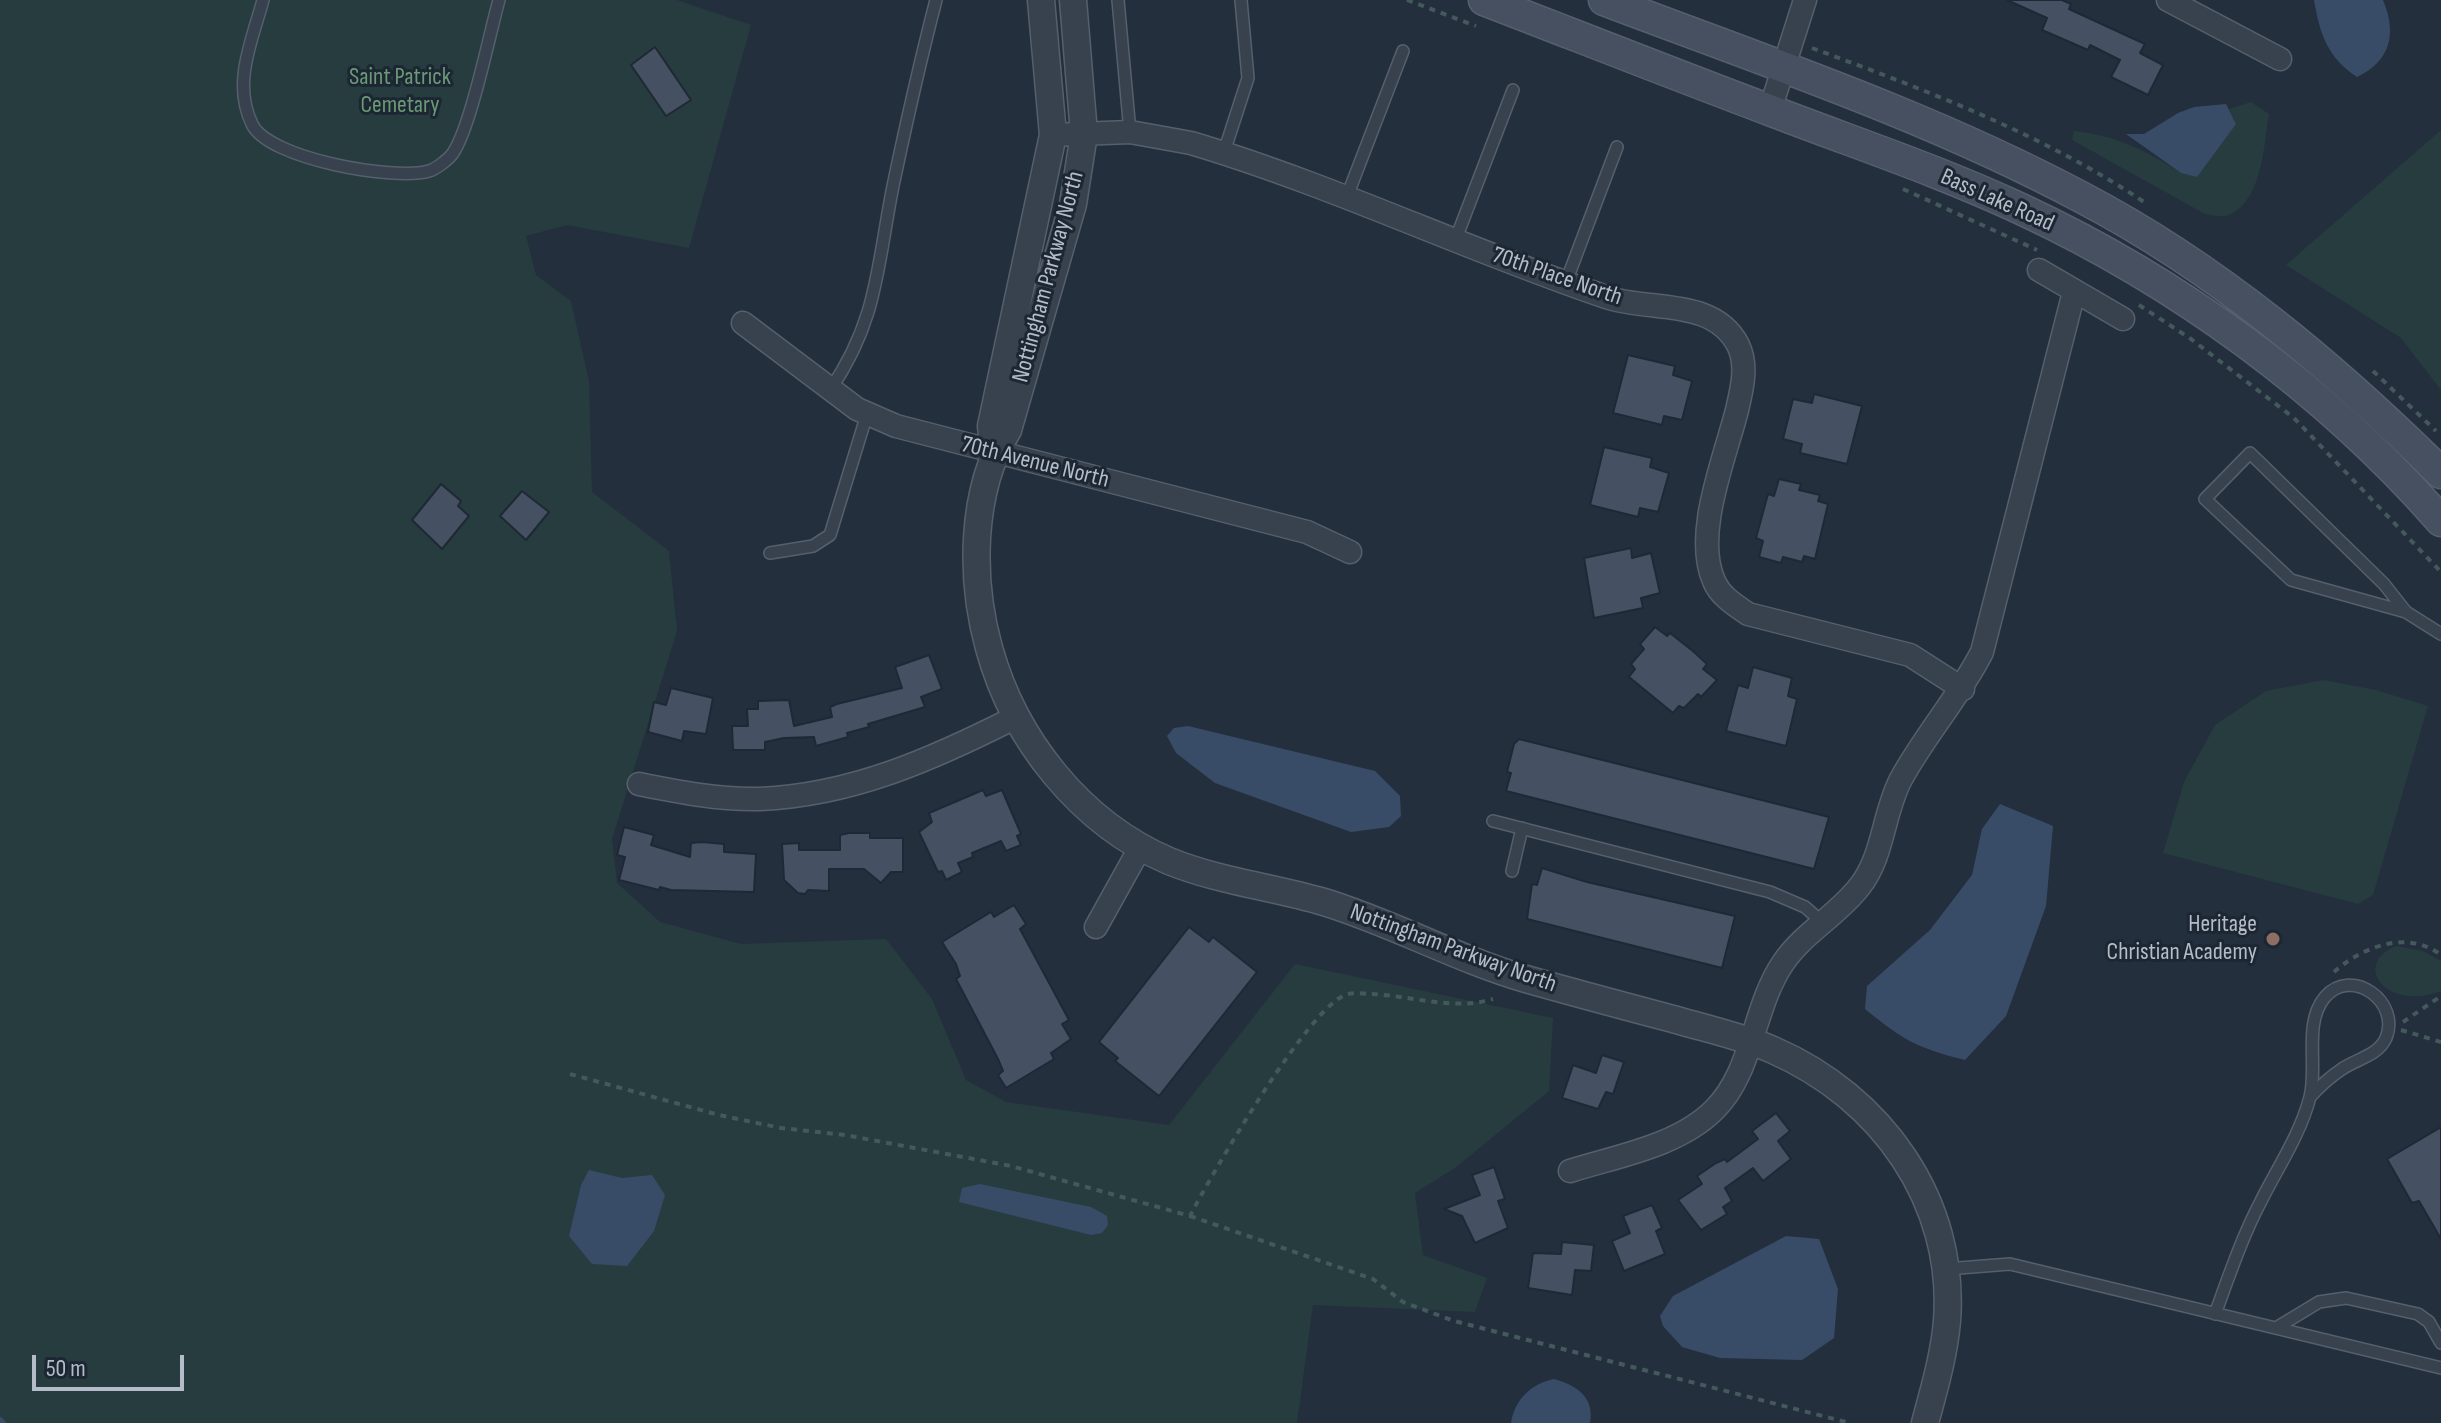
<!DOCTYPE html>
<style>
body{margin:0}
#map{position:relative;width:2441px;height:1423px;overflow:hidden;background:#242f3e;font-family:"Sofia Sans Condensed",sans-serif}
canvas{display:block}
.scale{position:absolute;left:32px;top:1355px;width:152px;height:36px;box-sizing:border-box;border:4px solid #b4bcc9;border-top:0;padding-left:10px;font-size:24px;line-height:28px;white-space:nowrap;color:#b4bcc9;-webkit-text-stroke:6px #1d2633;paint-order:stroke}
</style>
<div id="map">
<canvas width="2441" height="1423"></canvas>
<div class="scale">50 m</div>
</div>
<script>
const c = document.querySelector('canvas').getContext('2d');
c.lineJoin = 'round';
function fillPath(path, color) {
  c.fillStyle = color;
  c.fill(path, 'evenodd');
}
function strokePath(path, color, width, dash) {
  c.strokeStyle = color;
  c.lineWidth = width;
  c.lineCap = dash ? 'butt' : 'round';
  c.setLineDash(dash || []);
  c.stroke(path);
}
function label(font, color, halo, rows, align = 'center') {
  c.font = font + ' "Sofia Sans Condensed",sans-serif';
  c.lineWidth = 6;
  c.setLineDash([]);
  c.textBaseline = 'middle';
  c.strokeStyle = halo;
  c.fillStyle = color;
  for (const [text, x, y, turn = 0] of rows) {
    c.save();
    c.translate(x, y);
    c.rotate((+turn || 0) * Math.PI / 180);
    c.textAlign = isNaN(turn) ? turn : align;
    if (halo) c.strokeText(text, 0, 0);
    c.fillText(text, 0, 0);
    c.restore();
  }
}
fillPath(new Path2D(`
 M0 0H677L751 25 689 248 567 225 526 236 536 275 571 301 589 381 592 492 669 551 677 631 612 839 617 883 660 922 741 944 886 939 932 999 966 1080 1006 1102 1169 1125 1295 964 1553 1018 1549 1091 1455 1168 1415 1193 1423 1255 1487 1278 1475 1312 1313 1305 1297 1423H0Z
 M2251 102 2269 114C2264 145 2262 201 2229 215 2223 218 2212 215 2205 214L2072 140 2074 131C2115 135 2147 151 2181 173L2236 124 2229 109Z
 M2441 130V390L2401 338 2286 265Z
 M2323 680 2376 690 2428 706 2373 895 2358 904 2163 853 2184 782 2215 725 2266 691Z
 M2396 946 2423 951 2441 961V991C2386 1012 2351 964 2396 946Z`), '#263c3f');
fillPath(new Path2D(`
 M2314 0H2383C2397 33 2391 61 2357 77 2327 57 2320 34 2314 0Z
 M2226 104 2236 124 2197 177 2181 173 2126 134H2144L2178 113 2194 107Z
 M1188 726 1375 771 1400 796 1401 816 1389 827 1351 832 1215 783 1176 753 1167 736 1174 728Z
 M2000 804 2053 826 2046 906 2006 1016 1965 1060C1917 1048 1903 1040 1865 1009L1867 986 1930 930 1972 875 1982 829Z
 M589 1170 622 1178 652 1175 665 1195 654 1231 627 1266 592 1264 569 1236 581 1185Z
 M980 1184 1091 1207 1107 1216 1108 1225 1102 1233 1091 1235 959 1202 962 1188Z
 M1786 1236 1819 1239 1838 1289 1834 1338 1802 1360 1720 1358 1682 1347 1663 1326 1660 1316 1673 1296Z
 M1554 1379C1576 1385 1595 1397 1590 1423H1511C1515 1399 1531 1384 1554 1379Z`), '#394c67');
strokePath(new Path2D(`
 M0 1420 3 1423`), '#394c67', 6);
const building = new Path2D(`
 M2007 0H2062L2071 4 2069 9 2145 44 2140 53 2163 65 2148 95 2111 77 2120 60 2090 45 2088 50 2042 30 2047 18Z
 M655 47 691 100 666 116 631 65Z
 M1628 355 1675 366 1673 375 1692 381 1682 420 1664 416 1662 425 1613 413Z
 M1814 394 1862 406 1847 464 1800 453 1802 444 1783 439 1793 399 1812 403Z
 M1604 447 1652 458 1650 467 1669 473 1658 512 1640 508 1638 517 1590 505Z
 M1779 479 1801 484 1799 490 1820 495 1818 501 1828 504 1815 559 1804 556 1802 562 1783 557 1781 563 1759 557 1763 541 1756 538 1768 494 1774 496Z
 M441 484 461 501 458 506 469 516 442 549 412 520Z
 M522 491 549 512 526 540 500 516Z
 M1631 548 1632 558 1651 553 1660 593 1641 598 1643 608 1594 618 1584 558Z
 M1655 627 1667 636 1670 633 1694 652 1707 664 1703 669 1717 680 1701 697 1698 694 1684 708 1679 706 1673 713 1629 677 1635 669 1631 664 1644 649 1640 644Z
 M929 655 942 689 921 697 925 707 868 724 869 727 847 733 848 737 816 746 814 737 784 738 765 742V750H733L732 726H748L747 709H758V701L789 700 794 726 832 717 830 707 837 704 902 688 895 667Z
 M1753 667 1792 678 1788 696 1797 699 1786 746 1726 731 1738 685 1748 688Z
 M671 688 713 698 706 734 684 731 682 741 648 732 654 702 666 705Z
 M1519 739 1829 817 1814 869 1506 791 1511 773 1507 772 1514 744Z
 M983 790 986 796 1002 790 1021 834 1017 836 1021 845 1006 851 1001 841 972 853 973 857 958 863 962 872 946 880 942 871 938 872 919 832 932 822 929 813Z
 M624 827 654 835 651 845 690 857 691 843 702 842 724 844V852L756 854 754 892 671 890 660 887 659 890 619 880 625 857 617 855Z
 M849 833H870V838H903V872H891L881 883 864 869H829V891L808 890 805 894 798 893 784 880 782 844 799 843V850H840V835Z
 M1542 868 1587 882 1735 916 1722 968 1527 919 1532 884 1537 885Z
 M1014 905 1026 924 1020 929 1069 1020 1062 1024 1071 1039 1051 1053 1054 1059 1006 1088 998 1075 1003 1071 998 1059 956 979 960 976 956 964 942 942 991 912 994 917Z
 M1189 927 1209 942 1213 937 1257 972 1159 1096 1115 1061 1118 1058 1099 1042Z
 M1602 1055 1624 1062 1613 1094 1606 1092 1598 1109 1562 1098 1573 1065 1596 1073Z
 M1776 1113 1790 1131 1778 1141 1791 1159 1763 1181 1753 1168 1725 1188 1732 1201 1723 1207 1727 1214 1701 1230 1678 1200 1702 1184 1697 1176 1716 1163 1725 1159 1727 1162 1758 1139 1752 1131Z
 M2441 1127V1239L2419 1201 2412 1203 2387 1159Z
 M1494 1167 1505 1199 1498 1201 1508 1228 1475 1243 1462 1216 1444 1209 1480 1195 1472 1175Z
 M1652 1205 1662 1228 1656 1231 1665 1254 1624 1271 1612 1241 1630 1233 1623 1216Z
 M1562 1242 1594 1245 1591 1271 1575 1270 1572 1295 1528 1288 1533 1253 1561 1254Z`);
fillPath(building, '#455162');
strokePath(building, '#1f2835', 2);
const service = new Path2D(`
 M263 0C252 41 232 83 252 124 268 159 395 181 429 171 436 169 449 159 453 153 471 126 489 36 499 0
 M1118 0 1130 132
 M1224 152 1248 78 1241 0
 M1346 199 1403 51
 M1455 241 1513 90
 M1566 282 1617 147
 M830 390C878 320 877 266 893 186 906 124 920 62 936 0
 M770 553 813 546 830 535 867 414
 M2406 612 2384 584 2250 453 2205 499 2291 580 2406 612 2441 634
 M1493 821 1770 892 1805 907 1822 922
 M1512 871 1522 828
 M1946 1269 2010 1264 2441 1368
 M2215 1314C2229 1276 2242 1237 2261 1201 2278 1167 2300 1135 2310 1097 2318 1066 2303 1023 2325 997 2352 966 2401 1002 2386 1038 2378 1056 2356 1059 2342 1069 2330 1077 2320 1086 2310 1097
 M2276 1328 2319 1302 2346 1298 2418 1314 2429 1322 2441 1343`);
const minor = new Path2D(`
 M2168 0 2280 59
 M1770 110 1805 0
 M1053 135 1130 132 1191 143C1332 185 1467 250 1606 297 1649 312 1713 297 1738 345 1748 365 1742 389 1737 410 1725 458 1693 534 1714 581 1720 596 1735 605 1748 614L1910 655 1963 689
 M2039 270 2123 319
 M743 323 857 409 896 426 1307 532 1350 552
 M639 784C679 792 719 800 760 799 852 795 933 759 1014 718
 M1096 927 1141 846
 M1570 1171C1617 1156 1678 1146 1714 1110 1753 1072 1753 1007 1783 963 1803 933 1838 915 1860 886 1884 855 1883 813 1901 779 1925 735 1959 697 1982 652L2074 292`);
const tertiary = new Path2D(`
 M1073 0 1084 134 1073 204 1008 430C970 491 970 580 989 648 1014 739 1080 823 1169 861 1218 881 1273 887 1324 902 1393 923 1457 959 1526 979 1575 993 1624 1006 1673 1019 1707 1029 1741 1036 1773 1050 1881 1097 1956 1201 1947 1321 1944 1356 1934 1389 1925 1423
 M994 453 991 426 1053 135 1041 0`);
const secondary = new Path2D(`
 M1484 0C1580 37 1676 75 1772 111 1855 143 1940 171 2021 209 2178 282 2326 390 2441 521
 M1604 0C1765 61 1929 116 2081 197 2215 267 2334 367 2441 473`);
strokePath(service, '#565f6c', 14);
strokePath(minor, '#565f6c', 25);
strokePath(tertiary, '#565f6c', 29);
strokePath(secondary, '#565f6c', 33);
strokePath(new Path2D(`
 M1407 0 1476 26
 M1812 48C1925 90 2043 134 2144 202
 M1903 189 2037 250
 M2139 305 2191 339 2294 418 2441 572
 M2373 371 2436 431
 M2334 972C2362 947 2407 929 2441 955
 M2403 1022 2441 996
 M2401 1030 2441 1042
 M570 1074 719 1115 781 1128 845 1135 1011 1166 1190 1216C1210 1177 1311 1002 1348 994 1355 992 1365 994 1372 994 1412 996 1455 1011 1493 999
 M1190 1216 1373 1279 1403 1302 1454 1321 1850 1423`), '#44595c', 4, [6, 6]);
strokePath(service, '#38414e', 11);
strokePath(minor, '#38414e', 22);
strokePath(tertiary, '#38414e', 26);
strokePath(secondary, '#465061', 30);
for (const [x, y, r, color] of [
 [2273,939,8,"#8d6e63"]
]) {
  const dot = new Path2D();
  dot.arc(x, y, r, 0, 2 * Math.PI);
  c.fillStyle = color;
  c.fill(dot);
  strokePath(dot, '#1d2633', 3);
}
label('24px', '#6b9a76', '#1d2633', [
 ["Saint Patrick",400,78],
 ["Cemetary",400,106]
]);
label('24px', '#b4bcc9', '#1d2633', [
 ["Bass Lake Road",1997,201,24],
 ["Nottingham Parkway North",1049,277,-75],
 ["70th Place North",1557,277,19],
 ["70th Avenue North",1035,463,14],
 ["Nottingham Parkway North",1453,949,20]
]);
label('24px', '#b4bcc9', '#1d2633', [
 ["Heritage",2257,925],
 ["Christian Academy",2257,953]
], 'right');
</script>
